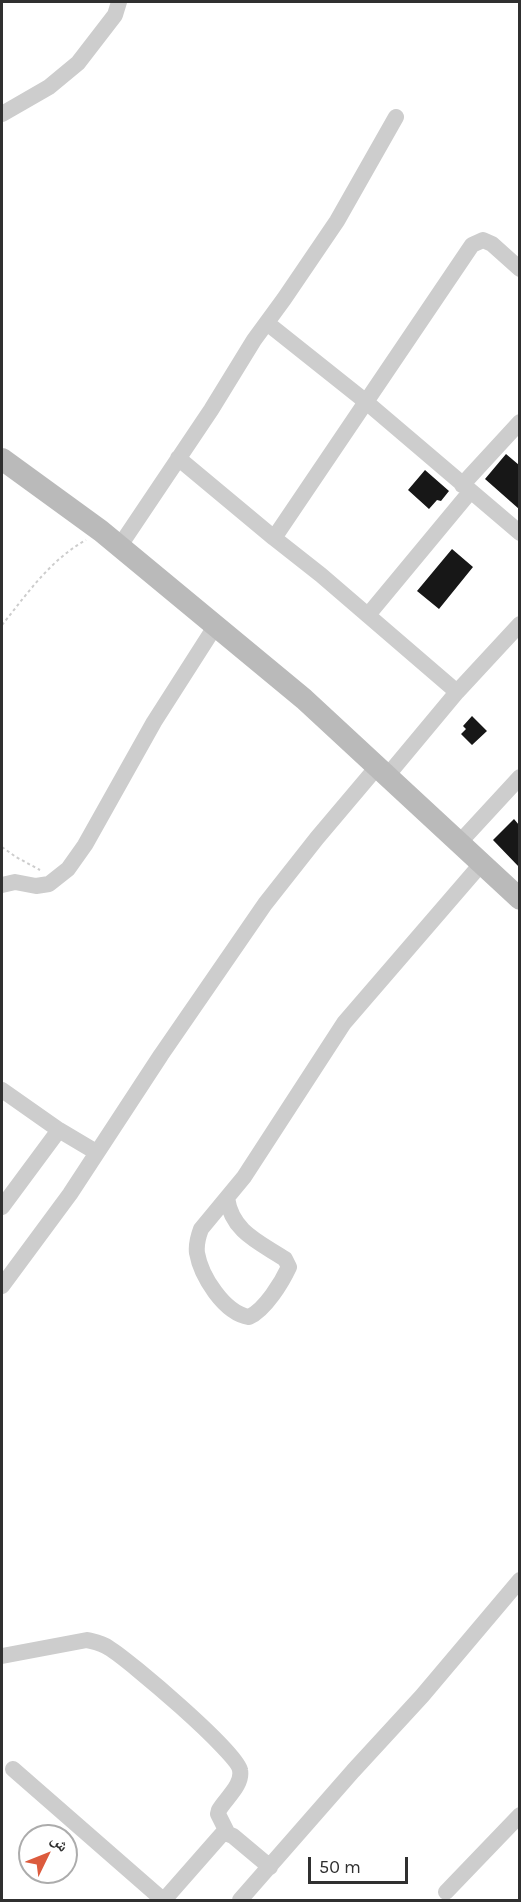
<!DOCTYPE html>
<meta charset="utf-8">
<style>
body{margin:0}
#map{position:relative;width:521px;height:1902px;overflow:hidden;background:#fff;font-family:Karla,"Noto Naskh Arabic",sans-serif}
canvas{display:block}
.frame{position:absolute;inset:0;border:3px solid #303030;pointer-events:none}
.north{position:absolute;left:18px;top:1824px;width:60px;height:60px;box-sizing:border-box;background:#fff;border:2px solid #acacac;border-radius:50%;rotate:47deg;font-size:16px;font-weight:700;line-height:24px;text-align:center;color:#303030}
.north::after{content:'';display:block;margin:auto;width:21px;height:27px;background:#dc5b3d;clip-path:polygon(50% 0,100% 100%,50% 72%,0 100%)}
.scale{position:absolute;left:308px;top:1857px;width:100px;height:27px;box-sizing:border-box;border:3px solid #303030;border-top:0;padding-left:8px;font-size:18px;line-height:21px;white-space:nowrap;color:#303030;-webkit-text-stroke:4px #fff;paint-order:stroke}
</style>
<div id="map">
<canvas width="521" height="1902"></canvas>
<div class="frame"></div>
<div class="north">ش</div>
<div class="scale">50 m</div>
</div>
<script>
const c = document.querySelector('canvas').getContext('2d');
c.lineJoin = 'round';
function fillPath(path, color) {
  c.fillStyle = color;
  c.fill(path, 'evenodd');
}
function strokePath(path, color, width, dash) {
  c.strokeStyle = color;
  c.lineWidth = width;
  c.lineCap = dash ? 'butt' : 'round';
  c.setLineDash(dash || []);
  c.stroke(path);
}
fillPath(new Path2D(`
 M506 454 519 465V509L485 479Z
 M425 470 449 491 441 501 437 500 429 509 408 490Z
 M452 549 473 567 439 609 417 591Z
 M472 716 487 731 472 745 461 734 466 729 463 726Z
 M514 819 519 825V867L493 840Z`), '#171717');
strokePath(new Path2D(`
 M2 625C27 594 50 560 86 540
 M2 847 16 857 40 870`), '#cdcdcd', 2, [3, 3]);
strokePath(new Path2D(`
 M2 114 49 87 78 63 115 15 119 2
 M267 323 365 401 520 533
 M178 458 274 538 321 575 457 692
 M462 485 520 422
 M274 538 472 245 483 240 492 244 520 269
 M119 547 211 410 254 340 284 299 337 221 396 117
 M368 615 470 492
 M387 776 457 692 520 624
 M460 842 520 777
 M2 885 15 882 36 886 49 884 68 869 85 845 154 722 216 625
 M2 1090 59 1130 2 1207
 M59 1130 96 1152
 M227 1198C232 1232 259 1242 285 1259L289 1267C282 1282 265 1310 249 1317 224 1313 201 1276 197 1253 196 1245 198 1237 201 1229L244 1177 344 1023 482 863
 M2 1286 70 1194 161 1055 265 904 317 838 377 767
 M2 1656 87 1640C95 1642 102 1643 109 1648 129 1660 238 1753 240 1770 243 1785 226 1798 219 1810L218 1814 228 1834
 M13 1769 163 1900
 M446 1892 520 1815
 M164 1900 222 1834H228L233 1836 270 1867
 M240 1900 353 1771 422 1696 520 1580`), '#cdcdcd', 16);
strokePath(new Path2D(`
 M2 459 101 531 304 699 520 899`), '#bababa', 22);
</script>
